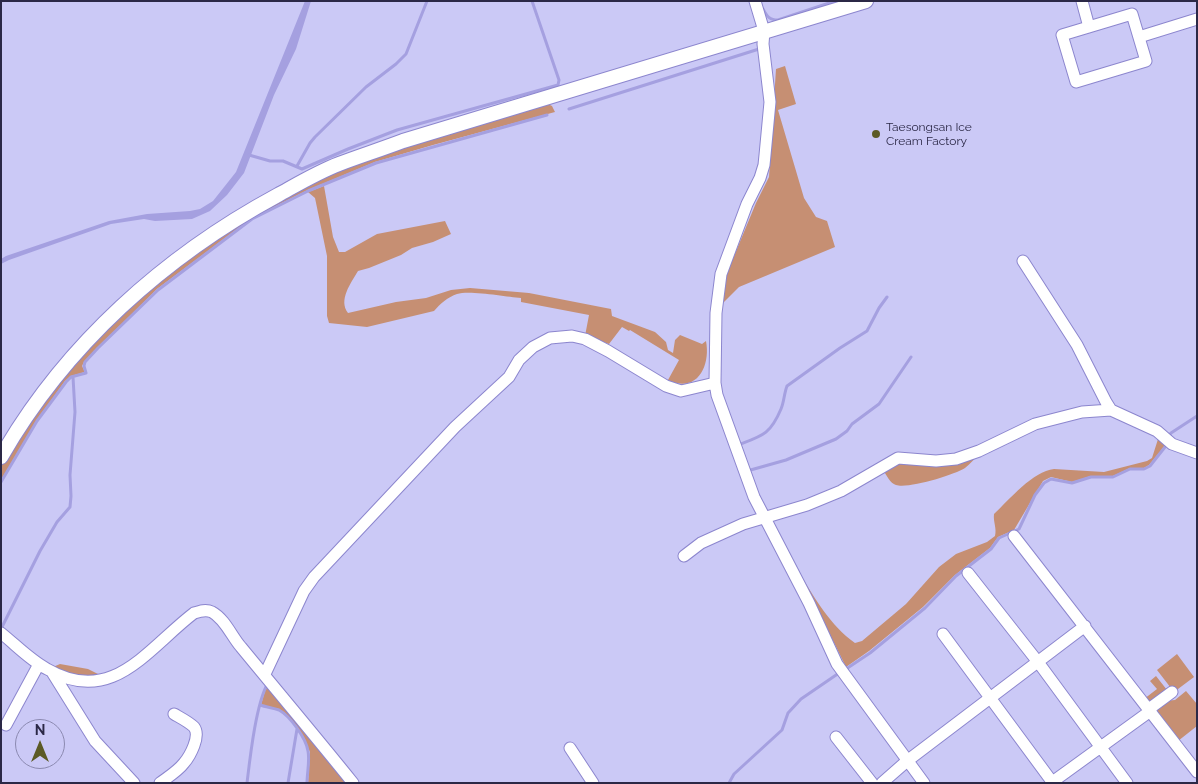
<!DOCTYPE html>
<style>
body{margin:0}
#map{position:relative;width:1198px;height:784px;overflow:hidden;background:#cbc9f6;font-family:Raleway,sans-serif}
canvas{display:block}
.frame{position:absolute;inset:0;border:2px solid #2b2846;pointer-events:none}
.north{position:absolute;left:15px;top:719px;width:50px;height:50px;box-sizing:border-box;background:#cbc9f6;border:1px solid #8b89b0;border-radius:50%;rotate:0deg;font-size:14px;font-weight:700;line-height:20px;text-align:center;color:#2b2846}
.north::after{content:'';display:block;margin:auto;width:18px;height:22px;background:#5c5a26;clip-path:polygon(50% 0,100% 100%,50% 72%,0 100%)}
</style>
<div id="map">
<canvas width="1198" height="784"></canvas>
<div class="frame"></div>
<div class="north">N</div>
</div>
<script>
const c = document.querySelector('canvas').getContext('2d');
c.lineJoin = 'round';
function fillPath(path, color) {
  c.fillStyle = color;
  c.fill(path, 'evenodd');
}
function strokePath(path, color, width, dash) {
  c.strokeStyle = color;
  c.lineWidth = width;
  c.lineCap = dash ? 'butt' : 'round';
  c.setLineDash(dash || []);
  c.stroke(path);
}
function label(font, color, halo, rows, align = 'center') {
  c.font = font + ' Raleway,sans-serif';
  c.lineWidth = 5;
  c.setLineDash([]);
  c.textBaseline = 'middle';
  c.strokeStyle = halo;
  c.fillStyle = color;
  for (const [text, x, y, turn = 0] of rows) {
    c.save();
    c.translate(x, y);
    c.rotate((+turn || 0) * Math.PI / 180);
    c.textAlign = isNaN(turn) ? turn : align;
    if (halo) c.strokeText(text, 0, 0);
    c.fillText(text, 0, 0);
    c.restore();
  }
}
fillPath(new Path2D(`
 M785 66 796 104 778 110 804 198 816 217 827 221 835 247 739 287 723 303 727 273 756 203 769 177 776 69Z
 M548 104 552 106 555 112 433 145 375 162 308 190 252 218 157 289 84 362 82 366 85 372 71 376 65 381 37 421 1 480V465L15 441 37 409 95 339 165 275 228 229 323 178 384 153Z
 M324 186 333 237 339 252H345L377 234 445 221 451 234 433 242 412 248 401 255 369 268 358 271C351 283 338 300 348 313L396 302 426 298 451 290 470 288 529 293 611 309 612 316 655 332 666 342 668 350 673 353 675 340 680 335 702 344 706 341C711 367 696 394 668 380L679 360 630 330 629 331 622 327 609 344 585 336 589 315 521 302V298C506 297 470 290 457 294 448 297 440 304 434 311L367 327 329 323 327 316V256L315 198 308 192Z
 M1159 436 1165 440 1164 447 1149 465 1144 468H1130L1113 476H1091L1072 482 1051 477 1043 481 1014 530 998 537 990 548 955 575 923 607 869 651 846 667 800 574C816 600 830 625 855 643L862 641 906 604 939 567 956 554 987 542 995 536C997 528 993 522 994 514 1009 500 1033 471 1054 469L1104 472 1147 461 1152 458Z
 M980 454C975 458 970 464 965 468 954 475 908 489 896 485 890 483 887 476 883 470L899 461Z
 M1177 654 1194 677 1174 692 1157 670Z
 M60 664 88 669 104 677H80L53 667Z
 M1156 676 1167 690 1148 704 1144 699 1157 689 1150 681Z
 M270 684 349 783H308L310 752 298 728 290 718 279 710 261 705 266 687Z
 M1186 691 1197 704V726L1178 741 1153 711 1165 701 1175 700Z`), '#c68f73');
fillPath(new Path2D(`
 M305 1H311L296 49 274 95 244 173 227 195 210 211 192 219 155 221 144 219 111 224 9 260 1 264V259L6 256 109 221 147 214 190 211 200 209 213 201 236 172Z`), '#a5a0e0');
strokePath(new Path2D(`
 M763 9C767 16 769 20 778 20L835 1
 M569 109 759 49
 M249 155 270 161H283L302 169 348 149 397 130 558 85 559 80 532 1
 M297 166 310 143 315 137 366 87 396 64 406 54 427 1
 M1167 438 1171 433 1197 416
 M738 445C762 436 770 435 781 409 784 402 784 394 787 386L840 348 867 331 879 308 887 297
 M747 471 786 460 836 439 847 431 852 424 879 404 911 357
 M1 482 37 421 66 382 71 377 86 373 84 366 85 362 98 348 158 290 252 219 308 191 376 163 547 115
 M2 627 40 551 57 522 70 507 71 496 70 475 75 412 73 377
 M845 667 846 669 870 653 925 608 956 576 991 549 999 538 1019 529 1035 495 1044 483 1051 479 1072 483 1091 477H1113L1130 469H1144L1150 466 1165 447 1166 444
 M260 705C266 707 273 708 279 710 290 716 306 738 308 751 310 761 307 773 307 783
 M247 783C250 758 256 703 268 683
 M288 783 297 729
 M729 783 734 774 782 730 788 713 801 699 839 673`), '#a5a0e0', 3);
const minor = new Path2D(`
 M755 1 764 31 763 44 770 102 765 155 764 165 760 178 747 204 721 274 716 313 715 383 717 395 754 497 809 603 837 664 924 783
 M1082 1 1089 27
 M1132 14 1146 61 1076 82 1062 35Z
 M1139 37 1197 19
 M1023 261 1077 345 1106 402 1111 410 1157 431 1172 444 1197 453
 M1014 536 1197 772
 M684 556 701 543 743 524 807 505 841 491 898 458 936 461 956 459 979 451 1035 424 1082 412 1111 410
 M968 573 1038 662 1127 783
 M1 633C16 645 30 660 47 669 112 707 147 649 194 613 200 611 206 609 212 612 225 619 232 637 241 647 278 692 316 737 353 783
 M943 634 1053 783
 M52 672 95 741 134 783
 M265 674 304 591 314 577 455 427 509 377 519 360 533 347 550 338 572 336 585 339 608 351 666 386 681 391 715 383
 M6 725 39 664
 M836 737 872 783
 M570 748 593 783
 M160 783C168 777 178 771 184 763 190 756 201 736 194 727 189 722 181 718 174 714
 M882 783 907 761 1085 626
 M1051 783 1149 712 1153 706 1172 692`);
const tertiary = new Path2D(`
 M1 457C65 345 165 256 278 195 298 184 318 172 339 164 360 156 382 149 403 141L866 1`);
strokePath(minor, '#8c86ce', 13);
strokePath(tertiary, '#8c86ce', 16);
strokePath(minor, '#fff', 11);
strokePath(tertiary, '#fff', 14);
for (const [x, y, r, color] of [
 [876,134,5,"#5c5a26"]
]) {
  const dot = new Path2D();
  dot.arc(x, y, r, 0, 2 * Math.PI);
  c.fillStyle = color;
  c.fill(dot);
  strokePath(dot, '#cbc9f6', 2);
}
label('12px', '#2b2846', '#cbc9f6', [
 ["Taesongsan Ice",886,127],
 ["Cream Factory",886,141]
], 'left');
</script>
